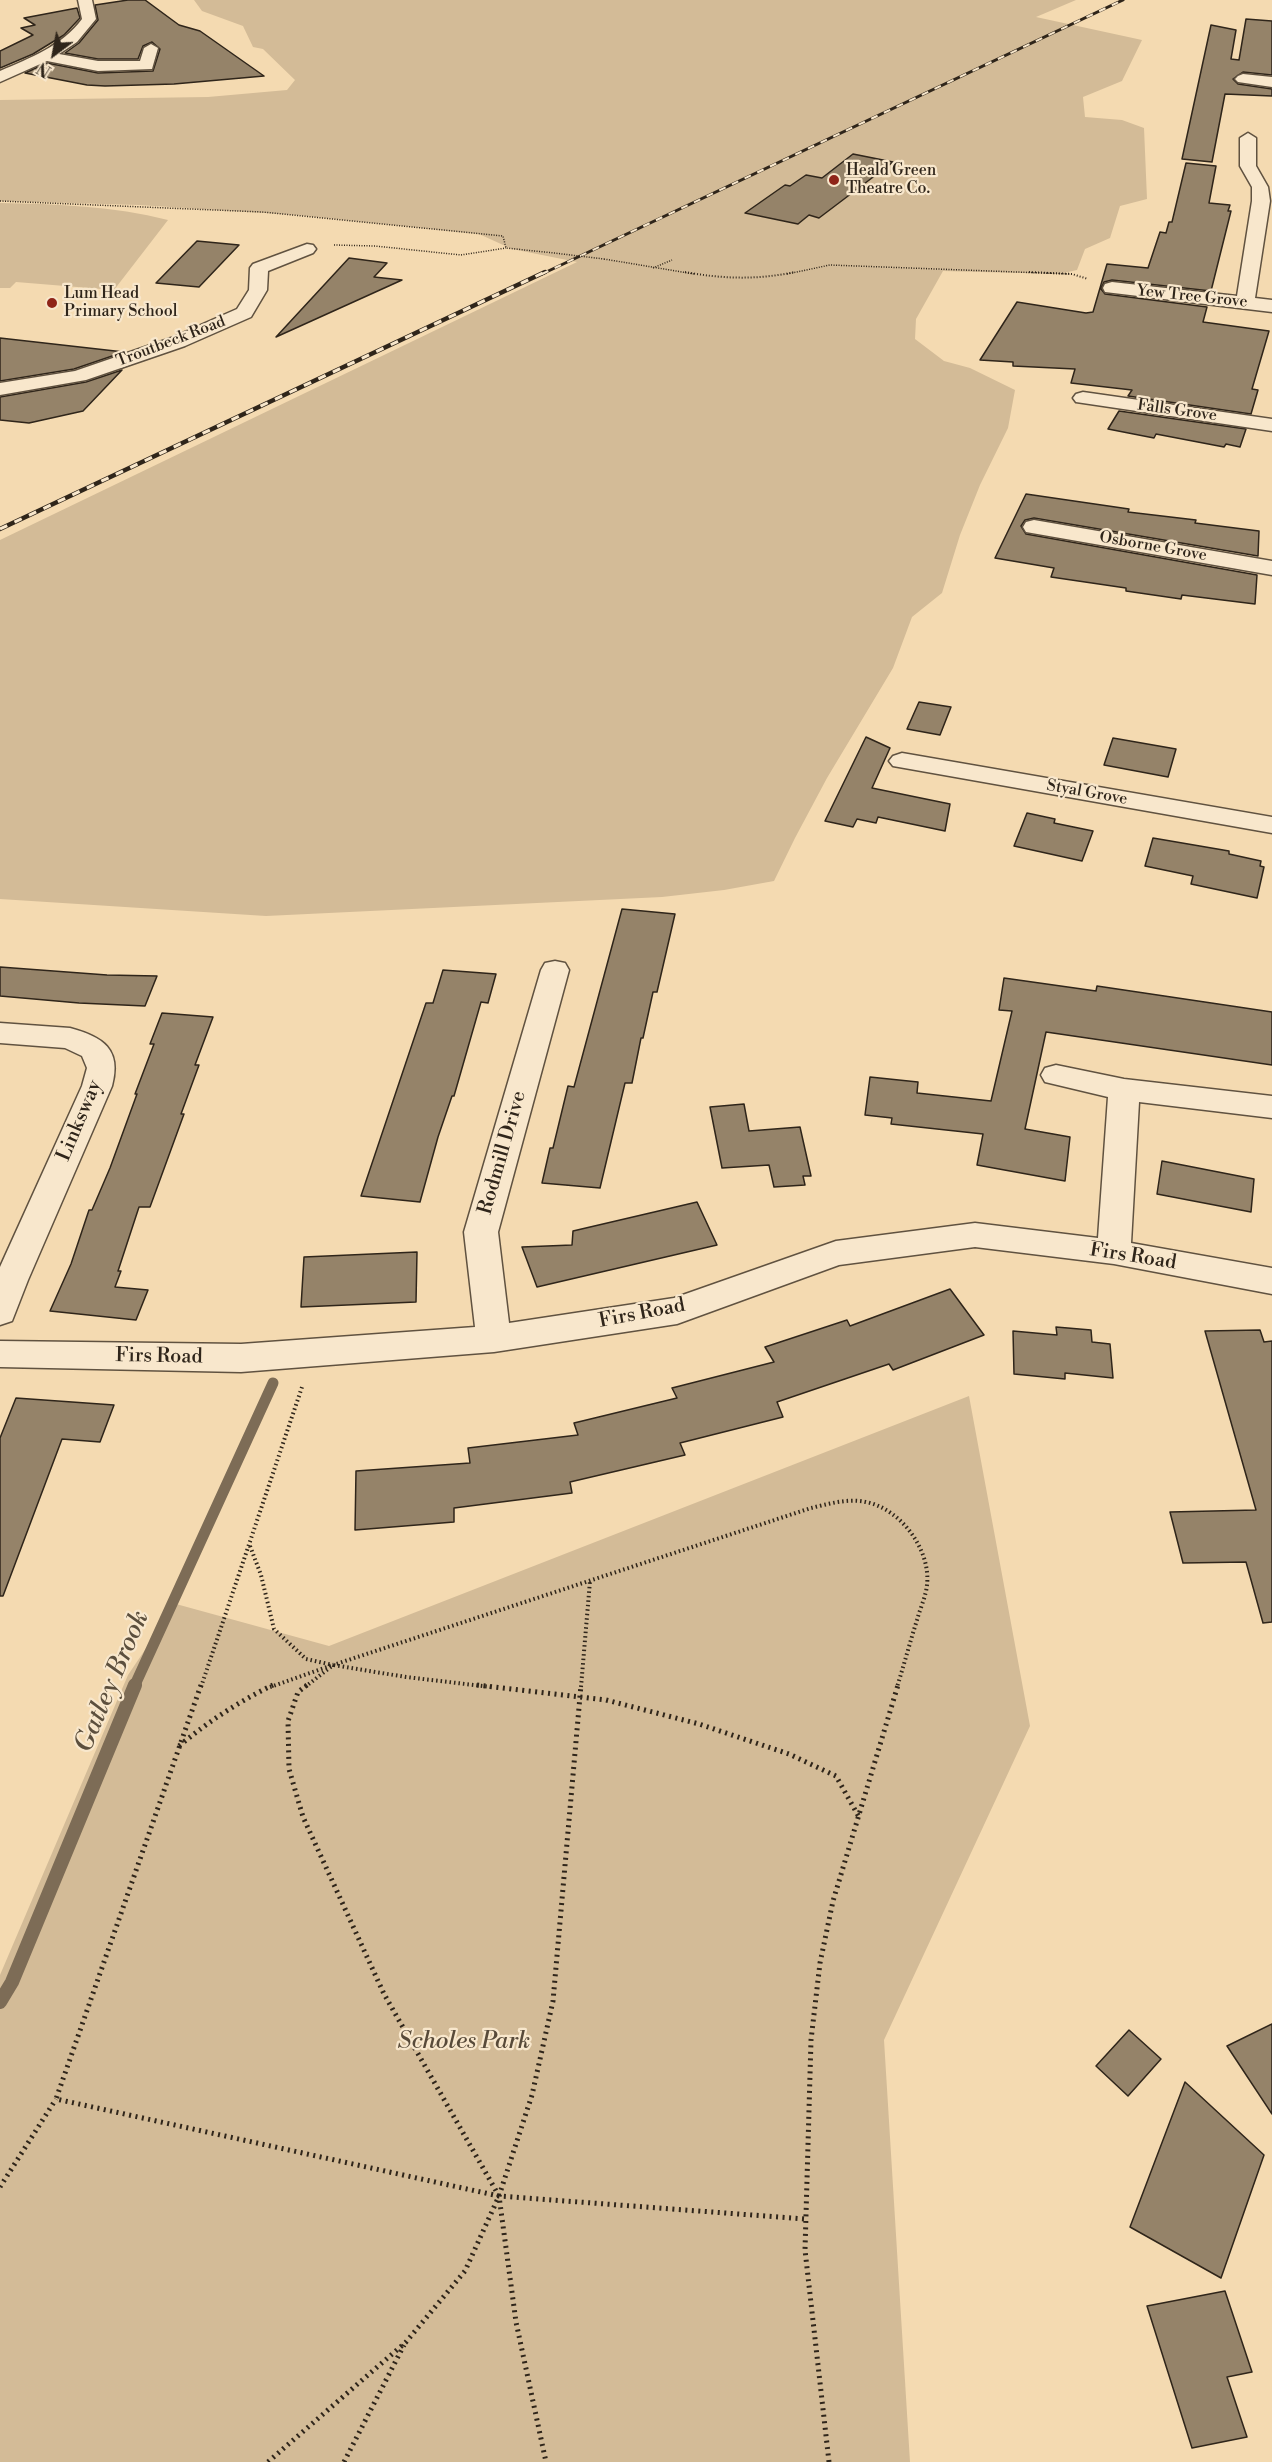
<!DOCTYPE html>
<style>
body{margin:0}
#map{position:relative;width:1272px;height:2462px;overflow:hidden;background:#f4dab1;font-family:"Libre Bodoni",serif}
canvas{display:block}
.north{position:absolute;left:24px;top:24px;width:60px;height:60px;-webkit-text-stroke:4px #f8e7cc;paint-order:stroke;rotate:212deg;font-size:16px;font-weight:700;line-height:24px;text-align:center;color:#2f251a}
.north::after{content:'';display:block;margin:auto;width:21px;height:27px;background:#2f251a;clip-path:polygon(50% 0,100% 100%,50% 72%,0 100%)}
</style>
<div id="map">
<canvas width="1272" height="2462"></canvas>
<div class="north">N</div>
</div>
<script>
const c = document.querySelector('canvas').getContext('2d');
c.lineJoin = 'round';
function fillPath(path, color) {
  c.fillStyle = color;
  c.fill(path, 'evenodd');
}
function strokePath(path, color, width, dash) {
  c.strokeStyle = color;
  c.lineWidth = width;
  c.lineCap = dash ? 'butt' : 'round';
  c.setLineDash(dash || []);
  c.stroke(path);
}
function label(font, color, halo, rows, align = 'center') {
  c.font = font + ' "Libre Bodoni",serif';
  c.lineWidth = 4.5;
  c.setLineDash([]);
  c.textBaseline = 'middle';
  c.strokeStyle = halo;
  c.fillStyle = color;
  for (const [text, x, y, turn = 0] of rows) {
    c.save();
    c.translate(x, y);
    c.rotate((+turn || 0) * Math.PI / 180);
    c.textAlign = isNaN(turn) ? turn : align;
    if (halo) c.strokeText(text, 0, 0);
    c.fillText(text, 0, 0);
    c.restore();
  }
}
fillPath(new Path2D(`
 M194 0H1076L1036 17 1142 40 1122 81 1083 97 1085 117 1122 120 1144 128 1147 199 1120 206 1110 238 1085 249 1077 270 1059 274 943 271 916 319 915 339 944 361 970 368 1015 390 1008 428 980 485 960 535 942 593 912 617 893 668 827 778 795 838 774 881 724 890 662 897 266 916 0 899V540L577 262 512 249 479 234 296 215 139 205 0 201V100L208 97 287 90 295 80 263 49 253 47 243 26 202 11Z
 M0 203C57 204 113 206 168 220L114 290 16 282 10 288H0Z
 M969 1396 1030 1726 884 2040 910 2462H0V1975L128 1675 176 1604 329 1646Z`), '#d3bb97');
strokePath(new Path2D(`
 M134 1687 273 1383`), '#7d6c56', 11);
strokePath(new Path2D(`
 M0 2002 12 1982 135 1685`), '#7d6c56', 14);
const building = new Path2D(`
 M128 0H145L179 25 200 31 264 76 174 84 105 86 87 85 25 73 47 63 98 73 153 71 160 49 152 42 143 46 138 59H98L65 53 79 43 98 20 95 5Z
 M77 8 80 18 64 35 33 54 0 68V51L33 35 21 28 35 25 24 18Z
 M1246 19 1272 21V75L1243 72 1233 79 1238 84 1272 89V96L1225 94 1212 162 1182 159 1211 25 1236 30 1231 59 1239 60Z
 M853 154 893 162 819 218 809 215 798 224 745 213 785 185 790 186 806 175 822 178Z
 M1186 163 1216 166 1209 203 1230 205 1228 211H1231L1211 291 1112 280 1104 282 1101 289 1105 294 1207 307 1203 322 1269 331 1252 389 1258 390 1251 414 1128 396 1132 390 1071 383 1075 369 1013 366V362L980 360 1017 302 1086 313 1093 312 1107 264 1148 268 1160 232 1166 233 1169 222H1172Z
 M197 241 239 245 199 287 156 283Z
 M349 258 387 263 374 277 402 280 276 337Z
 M0 338 124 352 74 369 0 381Z
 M122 370 83 411 29 423 0 420V397L86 382Z
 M1119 411 1246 429 1240 447 1226 444 1224 447 1156 434 1154 438 1108 429Z
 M1026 494 1129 509 1128 512 1196 520 1195 523 1259 531 1258 556 1034 518 1025 520 1021 526 1026 534 1257 575 1255 604 1182 595 1181 599 1126 591V588L1051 577 1054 568 995 558Z
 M919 702 951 707 940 735 907 729Z
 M866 737 890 748 872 788 950 804 945 831 878 817 876 823 857 819 853 827 825 821Z
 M1113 738 1176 749 1168 777 1104 765Z
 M1027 813 1055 819 1054 823 1093 831 1082 861 1014 846Z
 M1153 838 1229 851V854L1261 861 1260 866 1264 867 1257 898 1191 884 1193 876 1145 866Z
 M622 909 675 914 657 992H653L643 1038H641L632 1083H625L600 1188 542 1183 550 1148H553L568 1086 574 1087Z
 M0 967 107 975 157 976 145 1006 79 1003 0 996Z
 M443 970 496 974 488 1003 481 1002 454 1096H452L438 1137 420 1202 361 1196 426 1003H433Z
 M1004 978 1096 991 1097 986 1272 1012V1065L1046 1032 1025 1129 1070 1137 1065 1181 977 1165 983 1134 891 1124 892 1118 865 1115 870 1077 918 1082 917 1093 991 1101 1012 1011 999 1010Z
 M162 1013 213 1017 195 1065H199L181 1114H184L150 1207H139L118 1271H121L115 1287 148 1290 136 1320 50 1311 71 1264 89 1210H92L110 1168 137 1094H135L154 1044H150Z
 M744 1104 749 1131 800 1127 811 1176H803L805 1185 774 1187 769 1165 722 1168 710 1107Z
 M1162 1161 1254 1179 1251 1212 1157 1194Z
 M697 1202 717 1245 537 1287 522 1247 572 1245 573 1231Z
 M417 1252 416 1302 301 1307 304 1257Z
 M950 1289 984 1335 893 1370 889 1364 777 1402 783 1417 680 1443 685 1455 570 1482 572 1493 454 1508V1522L355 1530 356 1471 470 1463 468 1448 578 1435 574 1423 677 1398 672 1388 774 1362 765 1347 847 1320 850 1326Z
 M1056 1327 1091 1330 1092 1342 1110 1344 1113 1378 1065 1373V1379L1014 1374 1013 1331 1057 1335Z
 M1260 1330 1264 1342 1272 1341V1622L1263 1623 1246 1562 1183 1563 1170 1512 1256 1510 1205 1331Z
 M16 1398 114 1405 100 1442 62 1439 3 1596H0V1438Z
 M1272 2024V2114L1227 2046Z
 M1129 2030 1161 2059 1128 2096 1096 2066Z
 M1185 2082 1264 2155 1221 2278 1130 2227Z
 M1225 2291 1252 2372 1227 2377 1247 2437 1192 2448 1147 2306Z`);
fillPath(building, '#958369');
strokePath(building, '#2f251a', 1.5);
const minor = new Path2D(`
 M78 0H92L96 19 77 42 59 54 98 61H140L144 48 151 44 158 48 152 69 98 71 47 61 0 82V71C30 58 62 46 82 19Z
 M1243 74 1272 77V87L1238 82 1235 79 1238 76Z
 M1248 133 1256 138V166L1268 187 1270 201 1255 298 1272 300V312L1105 292 1103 288 1105 284 1112 282 1237 296 1252 201V187L1240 166V138Z
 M307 244 313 245 316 249 313 253 268 271 267 290 251 317 185 346 86 380 0 395V383L75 371 171 338 237 309 249 290 250 268 253 264Z
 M1083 392 1272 419V431L1076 402 1073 398 1076 394Z
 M1034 520 1272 561V575L1026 532 1023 527 1026 522Z
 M902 753 1272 817V833L893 766 889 761 893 756Z
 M555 961 565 963 569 970 498 1232 509 1323 674 1298 836 1241 975 1223 1098 1238 1108 1097 1045 1082 1041 1075 1045 1068 1056 1065 1124 1079 1272 1096V1118L1139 1102 1131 1243 1272 1268V1294L1114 1264 975 1247 839 1265 677 1324 494 1352 241 1372 0 1367V1341L241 1344 475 1327 464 1232 541 970 545 963Z
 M0 1023 70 1028C103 1037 122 1049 112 1086L28 1280 12 1321 0 1325V1267L82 1086 87 1068 82 1056 65 1048 0 1043Z`);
strokePath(minor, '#605240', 3);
strokePath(new Path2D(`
 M0 201 262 212 503 236 506 248 554 253
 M334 245 375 246 461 255 506 248
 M604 259 694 274
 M653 268 672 260
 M787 274 830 265 1070 274`), '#2f251a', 1.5, [1, 1.5]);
strokePath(new Path2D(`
 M685 272C723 279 757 280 795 272
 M1029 272 1072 274 1088 279`), '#2f251a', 2, [1, 2]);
strokePath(new Path2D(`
 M250 1546 261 1575 274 1629 306 1659 333 1665 811 1508C828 1504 848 1498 866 1502 901 1509 931 1550 927 1585 926 1596 920 1609 917 1620 910 1642 904 1665 897 1687
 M201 1687 302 1387
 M270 1687 333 1665 406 1677 491 1687
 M305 1687 332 1666
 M581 1687 590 1581`), '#2f251a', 4, [1.5, 3]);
strokePath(new Path2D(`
 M201 1685 56 2099 499 2196 805 2219
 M307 1685 298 1692 288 1721 289 1769 303 1817 384 1994 499 2196 516 2322 546 2462
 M477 1685 606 1700 699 1724 789 1754 836 1776 859 1817
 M179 1746C209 1721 238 1702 273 1685
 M0 2187 56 2099
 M268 2462 406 2342 465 2271 499 2196 532 2095 553 2001 581 1685
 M344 2462 404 2345
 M829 2462 805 2250 811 2040 820 1963 833 1901 898 1685`), '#2f251a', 5, [2, 4.5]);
fillPath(minor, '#f8e7cc');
const railFar1 = new Path2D(`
 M542 274 1123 0`);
const rail = new Path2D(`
 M0 529 545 272`);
strokePath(railFar1, '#2f251a', 3);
strokePath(rail, '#2f251a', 4.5);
strokePath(railFar1, '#f8e7cc', 2, [7]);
strokePath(rail, '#f8e7cc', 3, [8]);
strokePath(new Path2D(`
 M554 253 604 259`), '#2f251a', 1.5, [1, 1.5]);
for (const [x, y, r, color] of [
 [834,180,6,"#8f2418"],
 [52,303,6,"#8f2418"]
]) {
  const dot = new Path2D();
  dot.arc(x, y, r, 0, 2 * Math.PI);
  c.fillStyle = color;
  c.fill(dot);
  strokePath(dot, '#f8e7cc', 2);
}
label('16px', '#2f251a', '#f8e7cc', [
 ["Heald Green",846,171],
 ["Theatre Co.",846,189],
 ["Lum Head",64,294],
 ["Primary School",64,312]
], 'left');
label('16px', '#2f251a', '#f8e7cc', [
 ["Yew Tree Grove",1192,297,6],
 ["Troutbeck Road",171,342,-21],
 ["Falls Grove",1177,411,8],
 ["Osborne Grove",1153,547,10],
 ["Styal Grove",1087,793,10]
]);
label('20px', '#2f251a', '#f8e7cc', [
 ["Linksway",80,1121,-67],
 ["Rodmill Drive",503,1153,-74],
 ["Firs Road",1133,1257,9],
 ["Firs Road",642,1314,-11],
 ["Firs Road",159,1357,1]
]);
label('italic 24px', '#584a39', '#f8e7cc', [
 ["Scholes Park",464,2042]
]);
label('italic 26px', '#5c4f3d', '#f8e7cc', [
 ["Gatley Brook",113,1682,-67]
]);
</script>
